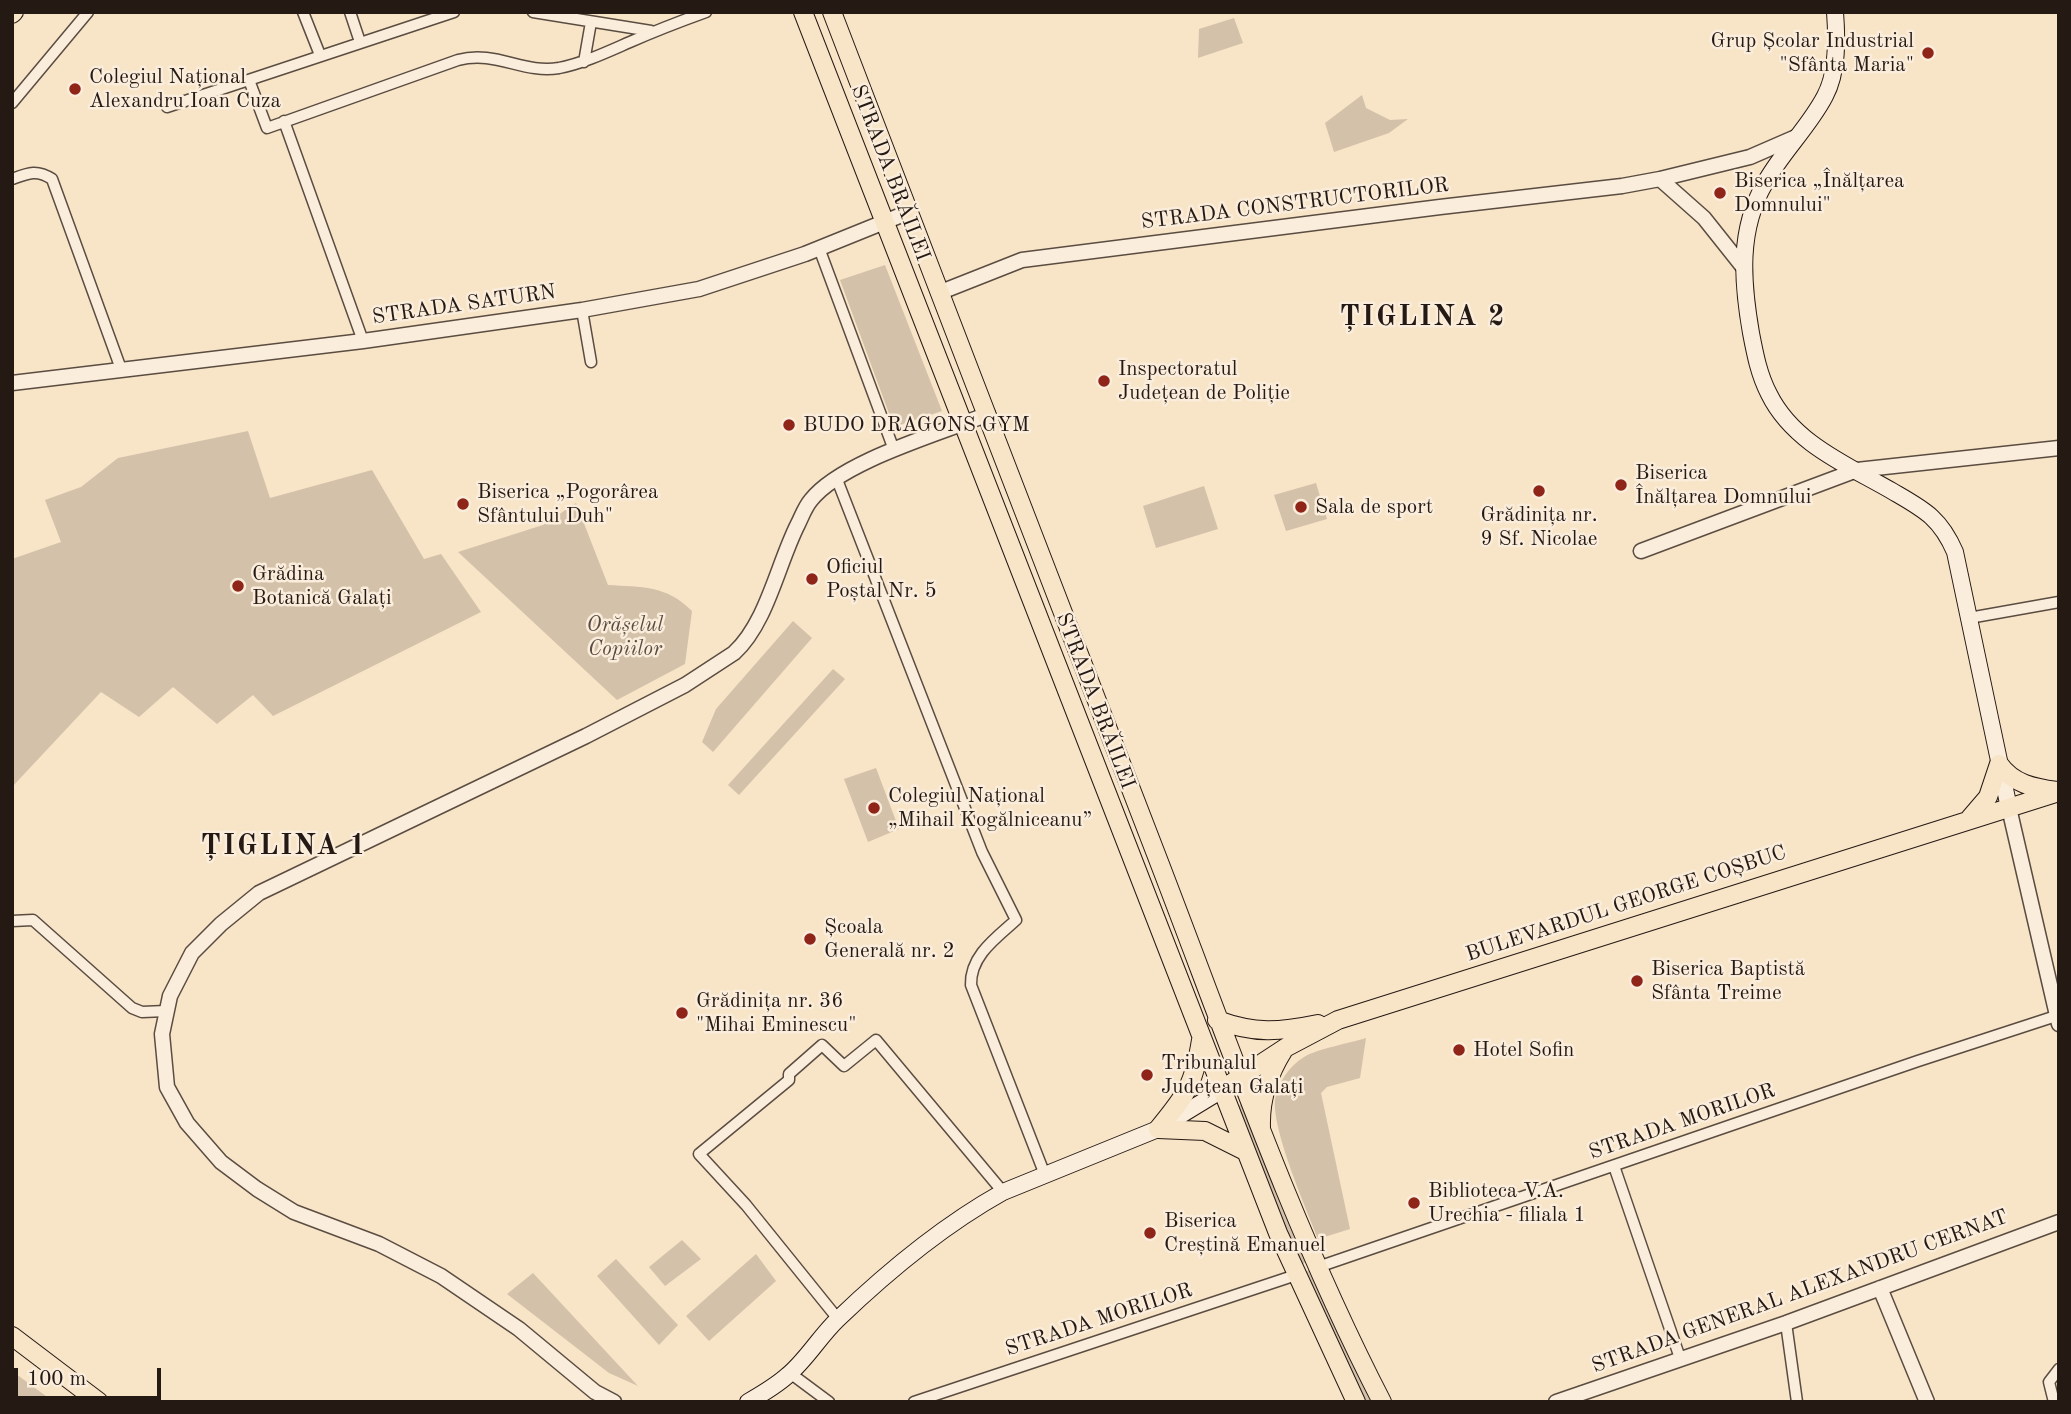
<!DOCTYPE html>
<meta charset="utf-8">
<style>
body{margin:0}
#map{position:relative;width:2071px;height:1414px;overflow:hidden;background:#f8e4c7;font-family:"Old Standard TT",serif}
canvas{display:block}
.frame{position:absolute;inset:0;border:14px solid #251914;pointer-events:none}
.scale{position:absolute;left:14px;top:1368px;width:147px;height:32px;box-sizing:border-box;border:4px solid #251914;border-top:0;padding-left:9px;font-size:21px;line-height:24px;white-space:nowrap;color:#251914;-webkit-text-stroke:5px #faeddb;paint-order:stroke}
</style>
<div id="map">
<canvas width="2071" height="1414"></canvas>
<div class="frame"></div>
<div class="scale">100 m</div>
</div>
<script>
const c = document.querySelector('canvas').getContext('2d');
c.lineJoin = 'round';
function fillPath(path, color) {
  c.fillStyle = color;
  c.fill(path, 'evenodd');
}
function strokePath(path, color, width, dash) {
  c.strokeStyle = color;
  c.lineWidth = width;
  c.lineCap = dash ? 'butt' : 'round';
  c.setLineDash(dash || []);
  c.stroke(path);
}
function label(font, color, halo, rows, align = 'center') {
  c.font = font + ' "Old Standard TT",serif';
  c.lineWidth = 5;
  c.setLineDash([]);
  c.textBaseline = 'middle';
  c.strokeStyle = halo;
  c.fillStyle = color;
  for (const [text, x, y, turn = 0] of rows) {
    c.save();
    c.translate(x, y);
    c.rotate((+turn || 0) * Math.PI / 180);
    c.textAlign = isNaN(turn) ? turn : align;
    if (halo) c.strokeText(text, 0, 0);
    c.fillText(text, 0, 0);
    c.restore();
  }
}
fillPath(new Path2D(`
 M1234 18 1243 43 1198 58 1199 29Z
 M1362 95 1366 108 1390 120 1408 119 1389 133 1334 152 1325 123Z
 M885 265 942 411 894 427 840 280Z
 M248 431 270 498 372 470 424 559 441 554 481 612 273 716 253 695 217 724 173 687 139 717 101 692 12 787V559L61 542 45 500 81 487 118 458Z
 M1316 483 1327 519 1286 531 1274 495Z
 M1204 486 1218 529 1156 548 1143 506Z
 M576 503 608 585C642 587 666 585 692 611L685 664 617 700 458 552 543 525Z
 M793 621 812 638 713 752 702 742 716 709Z
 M833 669 845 679 739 795 728 785Z
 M876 768 899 829 868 842 844 779Z
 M1366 1038 1360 1078 1327 1087 1321 1093 1350 1229 1318 1239C1306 1208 1272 1130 1275 1100 1278 1083 1289 1066 1304 1057 1317 1049 1350 1043 1366 1038Z
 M1242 1103 1308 1260 1303 1264 1299 1263 1237 1107Z
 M682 1240 701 1259 665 1286 649 1267Z
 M756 1254 776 1281 709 1341 686 1316Z
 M616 1259 678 1325 659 1345 597 1276Z
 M1309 1270 1311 1271 1374 1402H1362L1302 1274Z
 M533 1273 638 1386 609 1373 507 1294Z
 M12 1371 54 1402H12Z`), '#d4c1a9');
const minor = new Path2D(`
 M303 12 320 55
 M350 12 360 42
 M533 12 651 31
 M584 62 591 22
 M249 80 267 128 458 60C496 50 523 74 559 68 584 63 607 52 630 42 655 31 681 21 706 12
 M12 103 88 12
 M167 107 454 12
 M284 121 363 341
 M12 179C28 173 37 169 52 179L121 369
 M819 248 894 450
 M582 310 591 362
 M836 477 982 852 1016 920C996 938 970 956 971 985L1045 1175
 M1969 618 2059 602
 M12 921 33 920 132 1008 142 1012 166 1011
 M1614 1166 1680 1358
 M1318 1267 1918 1061 2059 1015
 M838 1319 746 1205 699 1154 789 1080V1074L822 1045 844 1066 876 1040 1003 1192
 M1786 1323 1797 1402
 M790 1373 829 1402
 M914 1402 1296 1275
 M2054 1402 2049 1382 2059 1369`);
const tertiary = new Path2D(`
 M1660 179 1704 218 1743 267
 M941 292 1022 260 1440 207 1622 186 1660 179 1750 157 1796 137
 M12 383 363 341 582 310 699 289 805 254 909 212
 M1641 551 1857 470 2059 448
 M2009 808 2059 1024
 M1880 1288 1927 1402
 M614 1402 595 1392 519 1329 441 1276 379 1244 294 1212 257 1189 221 1162 187 1123 167 1087 162 1034 170 996 192 953 221 924 259 893 586 736 685 685 734 653C767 623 778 563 798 524 802 516 805 507 811 500 842 461 939 434 988 414
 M1556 1402 1786 1323 2059 1222`);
const secondary = new Path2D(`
 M1835 12C1837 38 1838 72 1825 96 1809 127 1782 152 1765 183 1738 230 1742 281 1751 333 1755 354 1759 375 1769 394 1793 443 1847 465 1892 491 1923 509 1940 517 1955 552L2009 808
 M748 1402C762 1394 777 1385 788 1375 807 1359 820 1336 838 1319 888 1271 942 1226 1003 1192L1158 1129 1222 1090`);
const primary = new Path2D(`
 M803 12 1278 1233 1356 1402
 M832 12C940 293 1047 573 1156 854 1227 1038 1291 1226 1382 1402
 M12 14 14 12
 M1999 764C2013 784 2034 788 2057 791
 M1970 818 1988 797 1999 764
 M1217 1020C1255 1034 1279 1032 1318 1024
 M1230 1084 1285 1048 1338 1020 2059 792
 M1261 1127C1260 1099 1268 1075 1283 1051
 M1158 1129C1186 1095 1194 1085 1201 1040
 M1158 1129 1205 1131 1245 1151
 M12 1336 99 1402`);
strokePath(minor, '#5a4c41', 13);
strokePath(tertiary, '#5a4c41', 17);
strokePath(secondary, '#251914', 18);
strokePath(primary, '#251914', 20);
strokePath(minor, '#faeddb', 10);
strokePath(tertiary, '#faeddb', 14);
strokePath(secondary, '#faeddb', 16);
strokePath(primary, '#f8e4c7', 18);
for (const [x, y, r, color] of [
 [1928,53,7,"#8f2418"],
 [75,89,7,"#8f2418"],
 [1720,193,7,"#8f2418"],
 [1104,381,7,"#8f2418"],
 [789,425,7,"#8f2418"],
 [1621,485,7,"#8f2418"],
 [1539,491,7,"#8f2418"],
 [463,504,7,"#8f2418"],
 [1301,507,7,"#8f2418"],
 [812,579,7,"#8f2418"],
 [238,586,7,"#8f2418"],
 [874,808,7,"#8f2418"],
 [810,939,7,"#8f2418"],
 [1637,981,7,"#8f2418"],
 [682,1013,7,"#8f2418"],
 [1459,1050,7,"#8f2418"],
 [1147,1075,7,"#8f2418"],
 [1414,1203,7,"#8f2418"],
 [1150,1233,7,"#8f2418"]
]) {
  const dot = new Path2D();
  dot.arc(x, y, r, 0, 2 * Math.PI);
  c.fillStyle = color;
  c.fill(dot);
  strokePath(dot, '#faeddb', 2.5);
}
label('21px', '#251914', '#faeddb', [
 ["Grup Școlar Industrial",1914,41,"right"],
 ["\"Sfânta Maria\"",1914,65,"right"],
 ["Colegiul Național",89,77],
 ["Alexandru Ioan Cuza",89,101],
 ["Biserica „Înălțarea",1734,181],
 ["Domnului\"",1734,205],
 ["Inspectoratul",1118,369],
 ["Județean de Poliție",1118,393],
 ["BUDO DRAGONS GYM",803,425],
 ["Biserica",1635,473],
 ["Înălțarea Domnului",1635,497],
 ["Biserica „Pogorârea",477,492],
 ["Sfântului Duh\"",477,516],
 ["Sala de sport",1315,507],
 ["Grădinița nr.",1539,515,"center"],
 ["9 Sf. Nicolae",1539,539,"center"],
 ["Oficiul",826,567],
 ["Poștal Nr. 5",826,591],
 ["Grădina",252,574],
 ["Botanică Galați",252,598],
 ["Colegiul Național",888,796],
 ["„Mihail Kogălniceanu”",888,820],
 ["Școala",824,927],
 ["Generală nr. 2",824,951],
 ["Biserica Baptistă",1651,969],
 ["Sfânta Treime",1651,993],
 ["Grădinița nr. 36",696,1001],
 ["\"Mihai Eminescu\"",696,1025],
 ["Hotel Sofin",1473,1050],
 ["Tribunalul",1161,1063],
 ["Județean Galați",1161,1087],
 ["Biblioteca V.A.",1428,1191],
 ["Urechia - filiala 1",1428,1215],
 ["Biserica",1164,1221],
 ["Creștină Emanuel",1164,1245]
], 'left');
label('21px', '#251914', '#faeddb', [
 ["STRADA BRĂILEI",890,173,69],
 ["STRADA CONSTRUCTORILOR",1295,204,-7],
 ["STRADA SATURN",464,305,-8],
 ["STRADA BRĂILEI",1095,701,69],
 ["BULEVARDUL GEORGE COȘBUC",1626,904,-18],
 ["STRADA MORILOR",1682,1122,-19],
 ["STRADA GENERAL ALEXANDRU CERNAT",1800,1292,-20],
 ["STRADA MORILOR",1099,1320,-18]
]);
label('italic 21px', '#5a4b41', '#faeddb', [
 ["Orășelul",625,625],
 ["Copiilor",625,649]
]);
c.letterSpacing = '2px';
label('bold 28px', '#251914', '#faeddb', [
 ["ȚIGLINA 2",1423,318],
 ["ȚIGLINA 1",284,847]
]);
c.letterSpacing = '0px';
</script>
